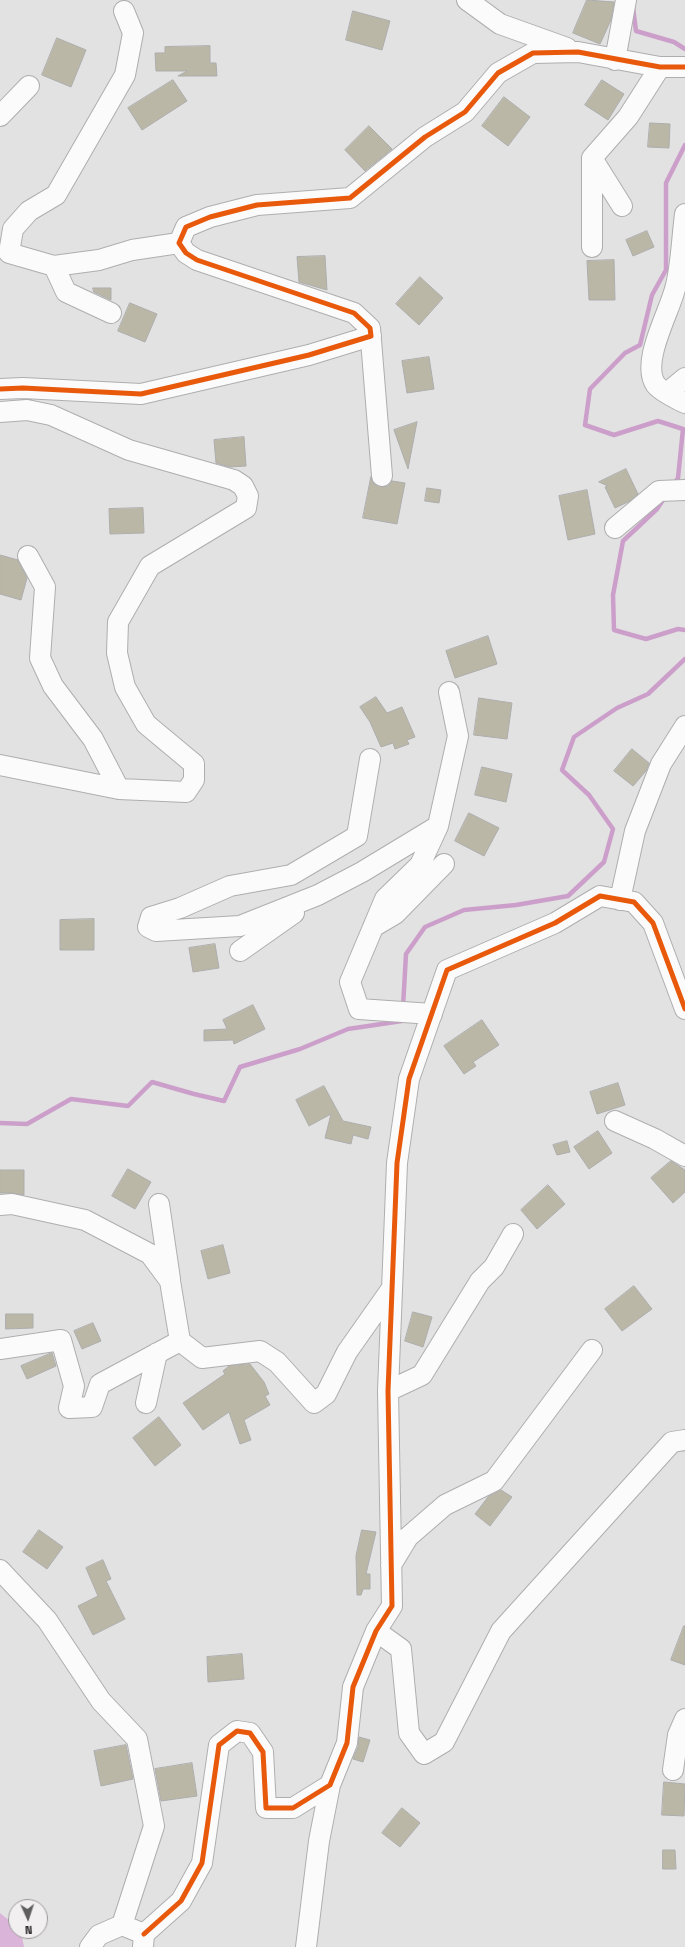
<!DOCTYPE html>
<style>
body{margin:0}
#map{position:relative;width:685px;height:1947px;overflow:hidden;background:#e3e2e3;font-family:"Space Grotesk",sans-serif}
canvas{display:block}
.north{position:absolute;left:8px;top:1899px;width:40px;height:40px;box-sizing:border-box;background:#f2eff1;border:1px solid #9b999a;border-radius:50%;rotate:177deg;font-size:11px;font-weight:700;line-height:16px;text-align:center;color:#181718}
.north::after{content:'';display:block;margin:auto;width:14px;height:18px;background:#5f5e5f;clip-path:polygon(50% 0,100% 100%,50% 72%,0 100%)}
</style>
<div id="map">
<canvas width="685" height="1947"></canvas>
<div class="north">N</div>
</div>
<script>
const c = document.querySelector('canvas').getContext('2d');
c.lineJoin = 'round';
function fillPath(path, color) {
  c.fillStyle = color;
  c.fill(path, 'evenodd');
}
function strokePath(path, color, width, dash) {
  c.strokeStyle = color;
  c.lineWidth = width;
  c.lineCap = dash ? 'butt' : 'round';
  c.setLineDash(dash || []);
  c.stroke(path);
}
fillPath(new Path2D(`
 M0 1913 16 1926V1931H21L24 1947H0Z`), '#dab5d9');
strokePath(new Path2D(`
 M633 7 636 31 674 42 685 49
 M673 485 678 478 683 429 658 421 614 435 585 425 590 389 625 353 640 345 652 295 666 270V183L685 145
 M665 497 657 509 623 541 613 595 614 630 646 639 678 629 685 630
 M403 1007 406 954 425 927 464 910 516 905 568 896 604 862 613 829 589 795 562 770 574 737 617 708 648 694 685 659
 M0 1123 27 1124 71 1099 128 1106 152 1082 194 1094 224 1101 240 1067 300 1049 348 1029 402 1021V1020`), '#cc9fcb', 4.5);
const building = new Path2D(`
 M587 0 614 2 611 20 600 44 573 33Z
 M353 11 390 21 382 50 346 40Z
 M57 38 86 50 71 87 42 75Z
 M210 46V63H216L217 76H178L187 71H156L155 53H165V47Z
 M173 80 187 101 142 130 128 108Z
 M602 80 624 94 608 120 585 105Z
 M504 97 530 117 508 146 482 126Z
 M650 123 670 124 669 148 648 147Z
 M369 126 392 149 365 171 345 150Z
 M647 231 654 247 633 256 626 240Z
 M325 256 327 290 299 282 297 257Z
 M614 260 615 300H589L587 261Z
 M420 277 443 298 419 325 396 304Z
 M93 288H111V300L94 292Z
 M130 303 157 314 145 342 118 331Z
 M429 357 434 389 407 393 402 361Z
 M417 422 408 469 394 430Z
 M244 437 246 466 230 467 216 463 214 440Z
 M626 469 638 494 630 501 615 508 605 487 608 486 599 482Z
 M371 477 373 483 383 487 388 486 392 481 405 483 397 524 363 518Z
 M427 488 441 490 439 503 425 501Z
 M587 490 595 534 568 540 559 496Z
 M143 508 144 533 110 534 109 509Z
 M0 555 18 560 27 578 21 600 0 594Z
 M488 636 497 664 455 678 446 651Z
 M376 697 387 713 402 707 415 737 407 740 409 744 395 749 393 743 381 747 370 722 360 707Z
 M479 698 512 703 507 739 474 735Z
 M632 749 649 763 646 771 633 786 614 771Z
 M482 767 512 774 506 802 475 795Z
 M469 813 499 828 484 856 455 841Z
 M94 919V950H60V920Z
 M215 944 219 968 193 972 189 948Z
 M253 1005 265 1029 234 1044 233 1040 204 1041V1030L227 1029 223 1020Z
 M482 1020 499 1045 473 1062 476 1066 464 1074 444 1046Z
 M618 1083 625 1105 597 1114 590 1092Z
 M324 1086 343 1121 371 1127 368 1139 353 1135 351 1144 325 1138 331 1114 309 1126 296 1100Z
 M598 1131 612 1153 589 1169 574 1147Z
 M567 1141 570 1152 557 1155 553 1145Z
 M671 1161 685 1170V1192L673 1203 651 1178Z
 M128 1169 151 1182 135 1209 112 1196Z
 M0 1170H24V1195L11 1193H0Z
 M548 1185 565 1204 537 1229 521 1210Z
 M223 1245 230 1273 208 1279 201 1251Z
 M634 1286 652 1309 622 1331 605 1309Z
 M413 1312 432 1317 423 1347 405 1341Z
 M6 1314H33V1328L6 1329Z
 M93 1323 101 1341 82 1349 74 1331Z
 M52 1353 56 1366 27 1379 21 1366Z
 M250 1364 264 1382 269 1394 265 1396 270 1405 244 1420 251 1440 240 1444 229 1412 203 1430 183 1403 225 1374 223 1371 229 1366Z
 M159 1417 181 1445 155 1466 133 1438Z
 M501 1490 512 1497 490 1526 475 1514 488 1497Z
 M39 1530 63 1547 47 1569 23 1552Z
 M362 1530 376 1532 366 1574H370V1589H363L361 1595H357L356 1556Z
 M103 1560 111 1579 106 1581 125 1619 93 1635 78 1606 98 1596 86 1568Z
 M684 1626H685V1665L671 1660Z
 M242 1654 244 1679 208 1682 207 1657Z
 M359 1737 370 1740 363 1762 353 1759 358 1747Z
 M126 1745 133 1779 101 1786 94 1751Z
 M192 1763 197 1796 161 1801 155 1769Z
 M664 1782 685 1784 684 1816 662 1815Z
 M402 1808 420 1823 400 1847 382 1833Z
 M663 1850H675L676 1869H663Z`);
fillPath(building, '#bab7a6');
strokePath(building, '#adadad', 1);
const minor = new Path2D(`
 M467 0 500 24 567 48
 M124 11 133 33 125 75 56 195 29 211 13 229 9 253 54 266 99 260 132 250 179 243
 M615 60 626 0
 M0 116 29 86
 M592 158 622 206
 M685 214C682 236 681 269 675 289 669 313 640 363 656 385 661 391 678 400 685 403
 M592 247V158L628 117 660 67
 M54 266 66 292 111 313
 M0 389 23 388 141 394 309 355 371 336
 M667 393 685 378
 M0 412 27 410 51 415 129 450 234 480 243 486 248 496 246 508 150 566 118 622 117 653 125 687 146 724 194 764V780L186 792 119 789 0 765
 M382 476 370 328 354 313 197 260 186 253 179 243 186 227 210 217 257 205 350 198 425 137 465 112 498 73 533 53 578 52 660 67H685
 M615 528 659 491 685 490
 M28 556 45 587 40 658 53 686 93 739 119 789
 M370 759 357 836 291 875 230 886 180 908 151 917 148 927 156 931 240 926 318 895 362 872 438 826
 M620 900 635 831 661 764 685 726
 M373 927 395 914 444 864
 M240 951 294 913
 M432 1014 359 1009 350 982 385 899 420 865 438 826 458 736 449 692
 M615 1121 655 1139 685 1156
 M159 1204 170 1279
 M0 1205 12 1204 85 1220 150 1254 170 1281 180 1341 202 1358 260 1351 277 1362 314 1403 326 1394 347 1352 392 1288
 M0 1349 61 1340 74 1386 69 1408 92 1407 100 1384 180 1341
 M388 1391 422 1375 480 1281 494 1267 513 1234
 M146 1403 157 1353
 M391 1565 408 1537 445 1505 494 1481 592 1350
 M0 1570 47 1620 101 1701 137 1739 154 1826 122 1925 144 1934 143 1947
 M376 1631 401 1649 409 1733 424 1754 444 1742 501 1631 672 1442 685 1440
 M673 1770 678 1735 685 1719
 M144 1934 181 1901 202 1863 219 1745 237 1731 250 1733 263 1752 266 1808H293L330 1785 347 1743 353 1687 376 1631 392 1606 388 1391 397 1163 409 1079 447 970 555 923 600 896 634 902 653 923 685 1009
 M90 1947 99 1935 122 1925
 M306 1947 319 1841 330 1785`);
strokePath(minor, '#afaeaf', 22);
strokePath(minor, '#fbfbfb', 20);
strokePath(new Path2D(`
 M0 389 23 388 141 394 309 355 371 336 370 328 354 313 197 260 186 253 179 243 186 227 210 217 257 205 350 198 425 137 465 112 498 73 533 53 578 52 660 67H685
 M144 1934 181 1901 202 1863 219 1745 237 1731 250 1733 263 1752 266 1808H293L330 1785 347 1743 353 1687 376 1631 392 1606 388 1391 397 1163 409 1079 447 970 555 923 600 896 634 902 653 923 685 1009`), '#e8590c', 5);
</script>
